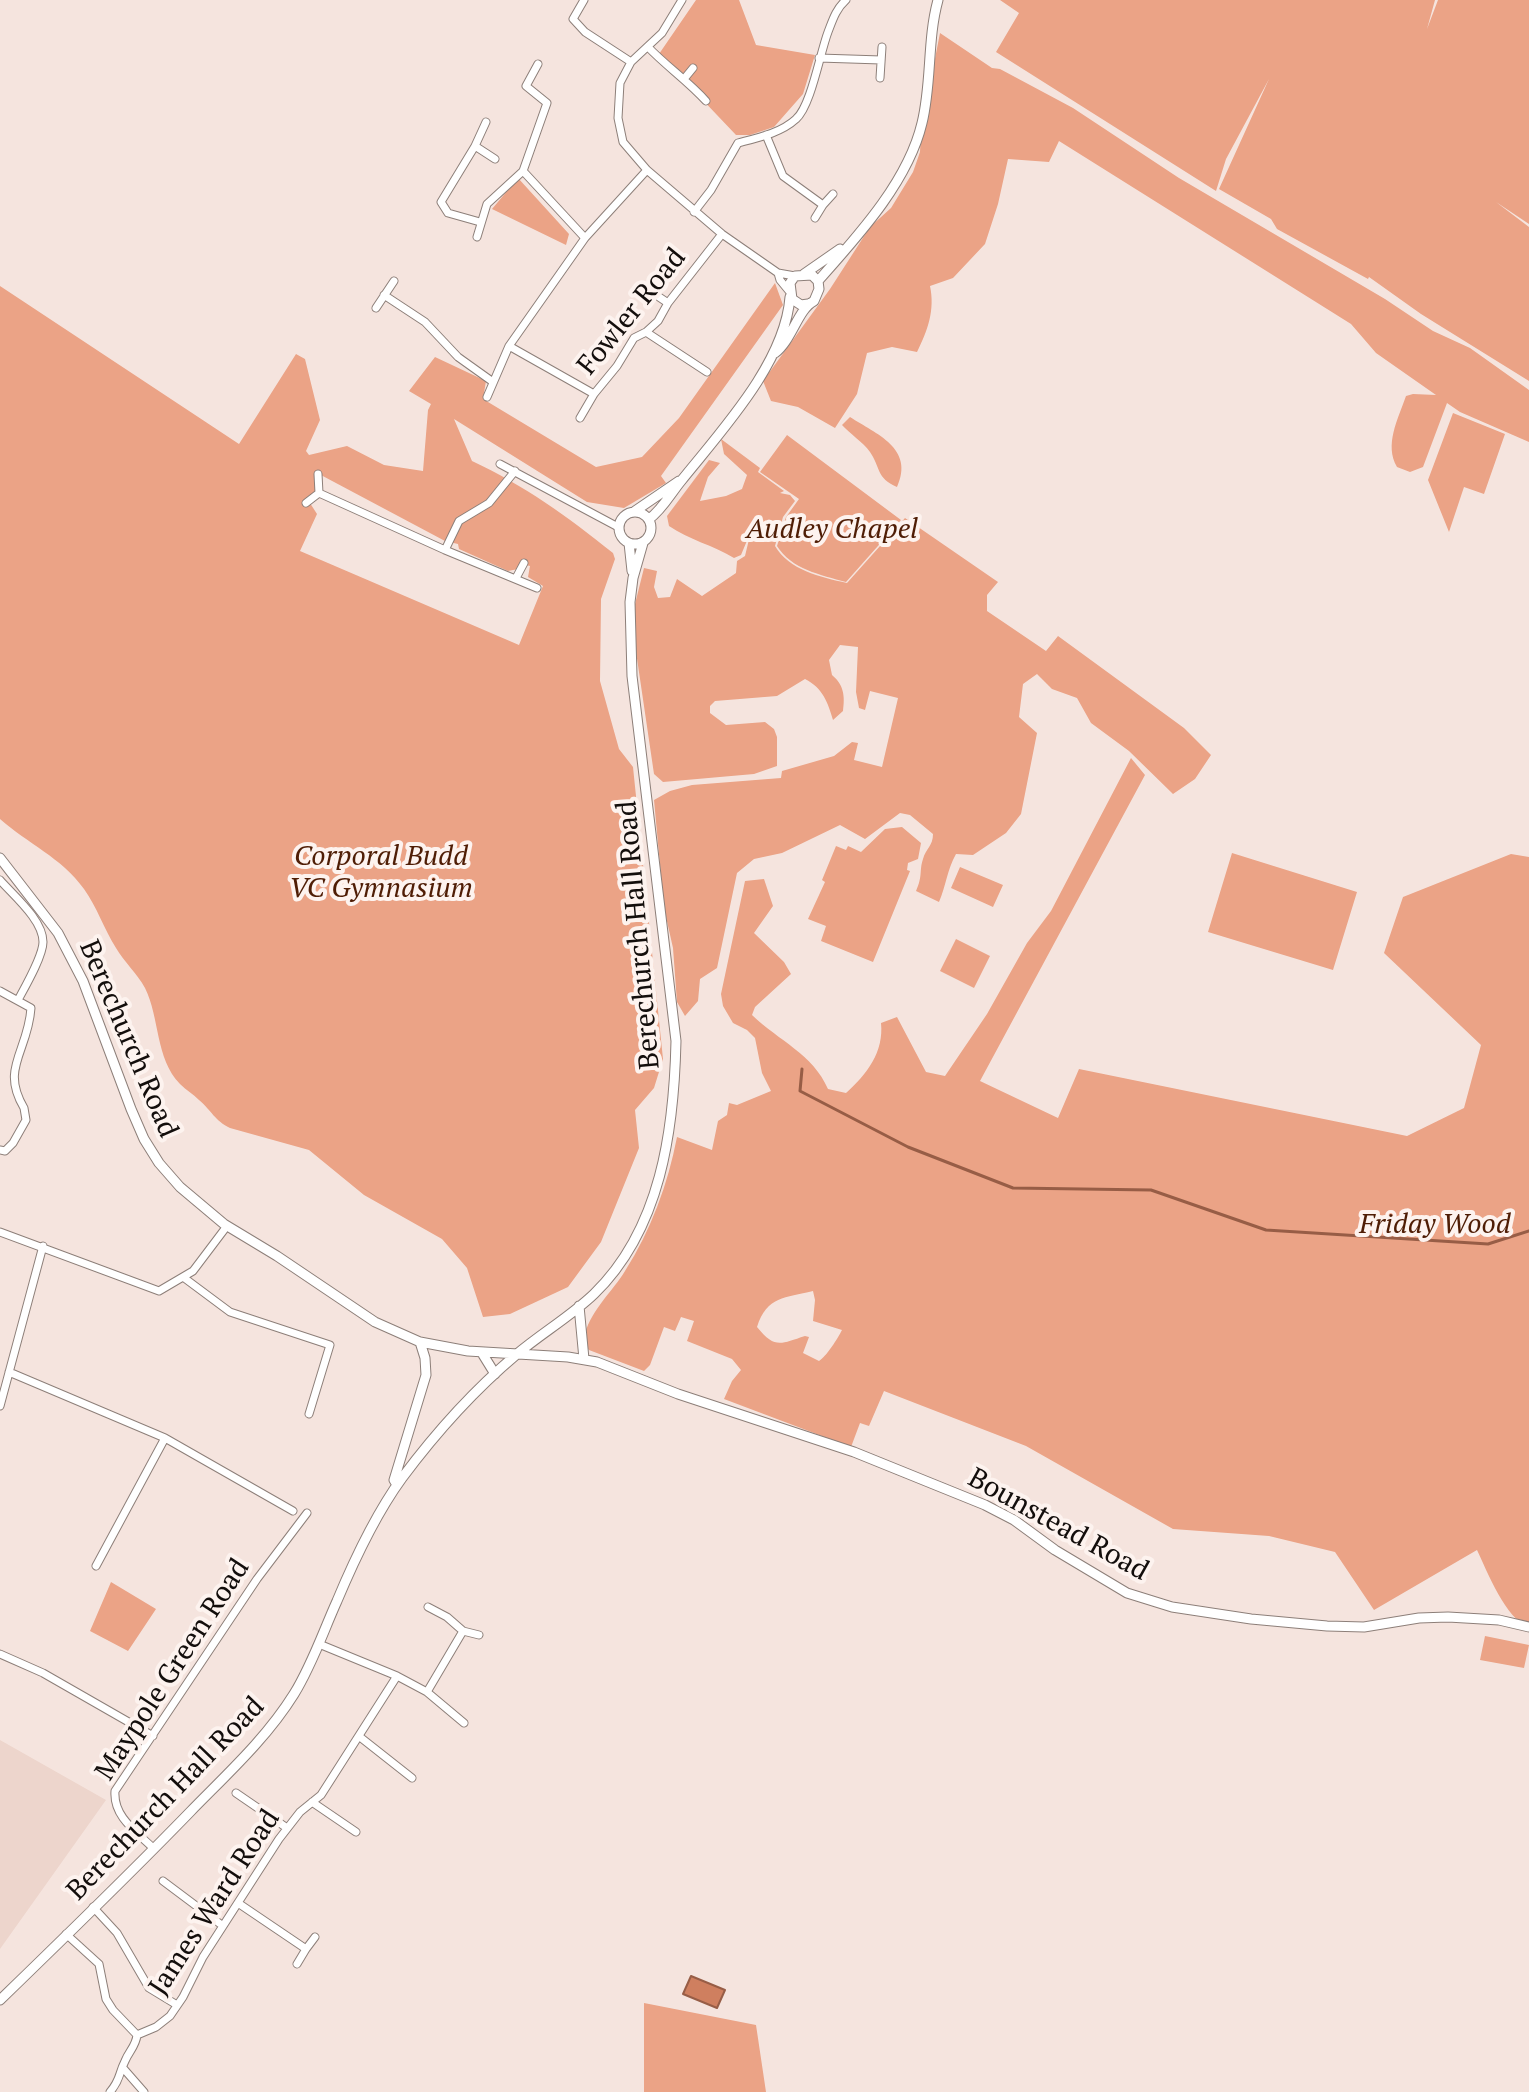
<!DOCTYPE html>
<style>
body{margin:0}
canvas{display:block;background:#f5e4de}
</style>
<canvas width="1529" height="2092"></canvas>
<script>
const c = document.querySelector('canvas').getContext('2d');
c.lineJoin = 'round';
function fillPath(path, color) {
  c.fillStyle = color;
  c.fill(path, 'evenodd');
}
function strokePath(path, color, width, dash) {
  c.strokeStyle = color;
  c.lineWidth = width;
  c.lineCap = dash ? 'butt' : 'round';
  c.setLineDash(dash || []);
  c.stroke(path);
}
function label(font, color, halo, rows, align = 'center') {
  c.font = font + ' "PT Serif",serif';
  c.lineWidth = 8;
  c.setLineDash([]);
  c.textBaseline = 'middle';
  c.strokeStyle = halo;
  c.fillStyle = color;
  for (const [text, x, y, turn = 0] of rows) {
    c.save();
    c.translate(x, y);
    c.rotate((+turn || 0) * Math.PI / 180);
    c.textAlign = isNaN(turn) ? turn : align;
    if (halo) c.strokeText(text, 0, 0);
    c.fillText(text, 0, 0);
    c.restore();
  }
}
fillPath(new Path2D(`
 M0 1740 106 1800 0 1949Z`), '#edd5cc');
fillPath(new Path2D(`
 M696 0H739L756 45 815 55 803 94 774 127 750 135H736L659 54Z
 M1000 0H1435L1427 29 1438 0H1529V224L1496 202 1529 227V381L1421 314 1369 277 1368 279 1277 229 1271 219 1219 189 1269 79 1226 159 1216 191 996 52 1019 13Z
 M940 33 992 68 1000 69 1073 108 1179 178 1385 299 1433 331 1470 348 1529 390V442L1460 412 1447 403 1423 467 1410 472 1397 467C1384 445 1398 419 1406 396L1413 394 1436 395 1376 353 1351 324 1059 141 1049 162 1008 159 998 204 985 244 953 278 930 286C935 310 928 330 917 352L892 347 867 353 857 394 835 428 798 407 771 401 763 381 830 289 870 227 891 208 913 172 920 152 921 130Z
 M518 178 569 234 566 245 492 209Z
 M775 283 783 305 661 476 666 483 624 508 587 502 454 419 472 461C525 486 567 516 613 553L615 559 601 599 600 681 619 749 633 767 663 1059 654 1088 635 1110 639 1148 601 1242 568 1287 510 1314 483 1317 467 1268 442 1239 364 1195 309 1150 230 1128C214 1120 212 1111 199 1100 193 1094 186 1090 180 1084 155 1058 160 1018 145 988 137 973 124 962 116 948 104 929 97 907 84 889 61 857 28 844 0 819V286L239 444 296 354 305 359 320 420 306 451 309 455 347 446 384 465 423 471 428 410 431 404 409 391 435 357 486 381 483 399 596 467 642 457 679 418ZM319 474 445 541 458 544 459 549 508 571 518 569 522 564 530 566 528 577 543 586 519 645 300 551 317 514 308 500 320 485Z
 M1453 413 1505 434 1484 494 1464 487 1449 532 1428 480Z
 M850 417C876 434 915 448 897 487 876 478 881 468 870 452 863 442 850 434 842 425Z
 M787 435 901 520 846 582C821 575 791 569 777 546L786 517 799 499 760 472Z
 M721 439 760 468 758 472 784 491 780 493 790 495 795 501 783 517 775 546C789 570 820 577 847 583L905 518 998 582 987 595V611L1046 651 1058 636 1184 728 1211 755 1195 779 1173 794 1129 751 1091 723 1077 698 1052 689 1037 674 1023 684 1019 717 1037 733 1021 814 1006 833 973 855 956 854C947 870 946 886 939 902L916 891C923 876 919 871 923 859 926 848 933 846 933 834L910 815 900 813 865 839 840 825 782 853 754 859 737 873 717 968 700 979 698 1001 685 1016 677 1002 673 948 664 908 654 800 670 791 692 785 781 778 782 771 834 756 852 742 858 743 854 760 882 767 898 698 870 691 865 710 859 708 856 692 858 647 840 645 829 660 832 675C844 685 845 696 843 711L833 720C828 703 823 688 805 679L777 696 715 701 710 706V713L726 725 765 722 774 729 777 737V766L754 774 663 782 654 774 635 645V604L644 568 657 571 654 587 658 598 670 597 677 579 702 596 736 573 737 561 745 556 751 531 741 555 734 558C713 545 689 540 669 526L667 516 709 460 720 463 708 477 700 501 726 496 742 489 747 475 724 454Z
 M1131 758 1145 775 980 1081 1058 1118 1079 1069 1407 1136 1464 1108 1481 1045 1384 953 1403 897 1511 854 1529 857V1627C1506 1620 1487 1571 1477 1550L1374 1610 1335 1552 1269 1536 1173 1529 1026 1446 884 1391 869 1426 860 1423 851 1447 724 1399 732 1381 741 1370 732 1359 687 1341 694 1321 681 1317 675 1331 664 1327 650 1365 644 1371 589 1350C584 1344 582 1340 585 1333 593 1308 612 1292 625 1271 651 1230 668 1184 677 1137L712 1150 718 1121 727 1115 729 1103 737 1105 771 1091 762 1073 755 1038 747 1030 733 1023 723 1006 721 994 745 881 764 879 773 906 754 933 784 962 791 974 755 1007 752 1015C779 1041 813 1054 828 1089L846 1093C867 1074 884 1052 881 1023L897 1017 926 1072 945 1076 987 1014 1027 943 1051 911ZM813 1291 815 1300 813 1321 842 1330C838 1338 826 1357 819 1361L803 1353 809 1337 805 1336C780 1344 775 1349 757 1327 767 1296 785 1298 813 1291Z
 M902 827 921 843 918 859 908 863 907 870 910 871 873 962 821 941 826 926 808 919 825 882 822 880 836 846 846 850 848 846 861 852 885 829Z
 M1232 853 1357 892 1333 970 1208 932Z
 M960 867 1003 885 993 907 951 888Z
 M956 939 990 956 974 988 940 971Z
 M111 1582 156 1609 128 1651 90 1631Z
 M1485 1636 1529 1645 1524 1668 1480 1660Z
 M644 2003 756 2025 766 2092H644Z`), '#eba386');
const water = new Path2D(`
 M691 1976 725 1990 717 2008 683 1994Z`);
fillPath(water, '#cf7f5f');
strokePath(water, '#975d46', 2);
strokePath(new Path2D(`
 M802 1069 800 1091 908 1147 1013 1188 1151 1190 1266 1230 1488 1244 1529 1231`), '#975d46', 3);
const minor = new Path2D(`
 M584 0 573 19 585 32 631 62
 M682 0 662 33 631 62 620 83 618 118 623 142 647 170 722 234 778 273 795 276
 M648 47C666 66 688 81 706 101
 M819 58 881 60
 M538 64 526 86 547 103 523 171 585 238
 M880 78 882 47
 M684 79 693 68
 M766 135 783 176 823 205 815 218
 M475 146 486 122
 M823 205 833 194
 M694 212 711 190 738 143C757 138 781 133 796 119 811 106 820 53 828 32 833 19 836 9 846 0
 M480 222 448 213 441 202 475 146 495 159
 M477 237 487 204 523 171
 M778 273 780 280 789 291
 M650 291 668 303
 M384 295 425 322 458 357 493 382
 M376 308 394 281
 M646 332 707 372
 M509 346 594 394
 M487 397 509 346 585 238 647 170
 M580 418 594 394 617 366 634 338 646 332 658 321 668 303 722 234
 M500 464 618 527
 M318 474 319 493 445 550 459 521 489 503 515 471
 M306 503 319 493
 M445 550 537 588
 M516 578 524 563
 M0 880C14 896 43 920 43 942 43 956 25 987 18 1000
 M0 991 31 1008C28 1052 0 1068 24 1108L26 1120 13 1143 5 1151 0 1150
 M0 1232 159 1291 193 1271 227 1226
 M183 1277 230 1312 330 1345 309 1414
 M9 1372 165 1438 293 1511
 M0 1406 43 1246
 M96 1566 165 1438
 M428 1607 447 1617 463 1631
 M319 1644 397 1676 427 1692 464 1723
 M0 1654 43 1673 153 1736
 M427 1692 463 1631 479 1635
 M360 1737 412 1778
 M236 1793 287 1828
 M312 1802 356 1832
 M154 1849C137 1832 113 1817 115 1791L257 1579 307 1513
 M163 1881 223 1926
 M238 1903 306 1949 315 1937
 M93 1907 117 1933 149 1988 177 2005
 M66 1934 99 1964 106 1999 113 2010 137 2035
 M297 1964 306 1949
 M123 2068 144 2092
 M110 2092C121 2079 118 2075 125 2061 129 2051 136 2046 137 2035L156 2027 170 2016 183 1997 203 1957 279 1839 300 1812 321 1795 397 1676`);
const tertiary = new Path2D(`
 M804 274 840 249
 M808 304 801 305 792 299 790 283 795 276 812 275 818 281
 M775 353C792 340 798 309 814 301L819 289 818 281C857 237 908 182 922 123 932 83 927 40 938 0
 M635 511 679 481
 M619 528a16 16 0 1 1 32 0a16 16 0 1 1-32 0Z
 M649 519C662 510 671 493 681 481 721 431 785 363 790 297
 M629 543 632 571
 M0 858 58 933 83 981 131 1109 144 1139 159 1163 180 1187 224 1224 277 1256 375 1322 420 1342 468 1351 568 1357 597 1362 678 1394 854 1452 985 1505 1014 1520 1055 1550 1127 1593 1172 1607 1251 1619 1327 1626 1364 1627 1419 1618 1448 1617 1499 1620 1529 1627
 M579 1306 584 1359
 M482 1353 495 1374
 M397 1485 394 1480 426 1375 425 1358 420 1342
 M0 2000C64 1938 128 1876 190 1812 226 1775 266 1739 294 1694 312 1665 323 1632 337 1601 355 1558 375 1515 402 1478 437 1431 473 1391 517 1354 542 1333 571 1316 594 1294 661 1229 674 1130 676 1041L632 676 630 602 633 578 643 543`);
strokePath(minor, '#8d7f79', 9);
strokePath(tertiary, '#8d7f79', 11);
strokePath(minor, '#fff', 7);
strokePath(tertiary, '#fff', 9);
label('28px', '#130e0c', '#fdf3ef', [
 ["Fowler Road",632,312,-51],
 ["Berechurch Hall Road",639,935,-95],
 ["Berechurch Road",128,1039,67],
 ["Bounstead Road",1058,1525,29],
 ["Maypole Green Road",173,1670,-57],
 ["Berechurch Hall Road",166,1799,-46],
 ["James Ward Road",215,1903,-57]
]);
label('italic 28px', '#4f1d05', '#fdf3ef', [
 ["Audley Chapel",832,530],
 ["Corporal Budd",381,857],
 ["VC Gymnasium",381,889],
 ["Friday Wood",1435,1225]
]);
</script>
